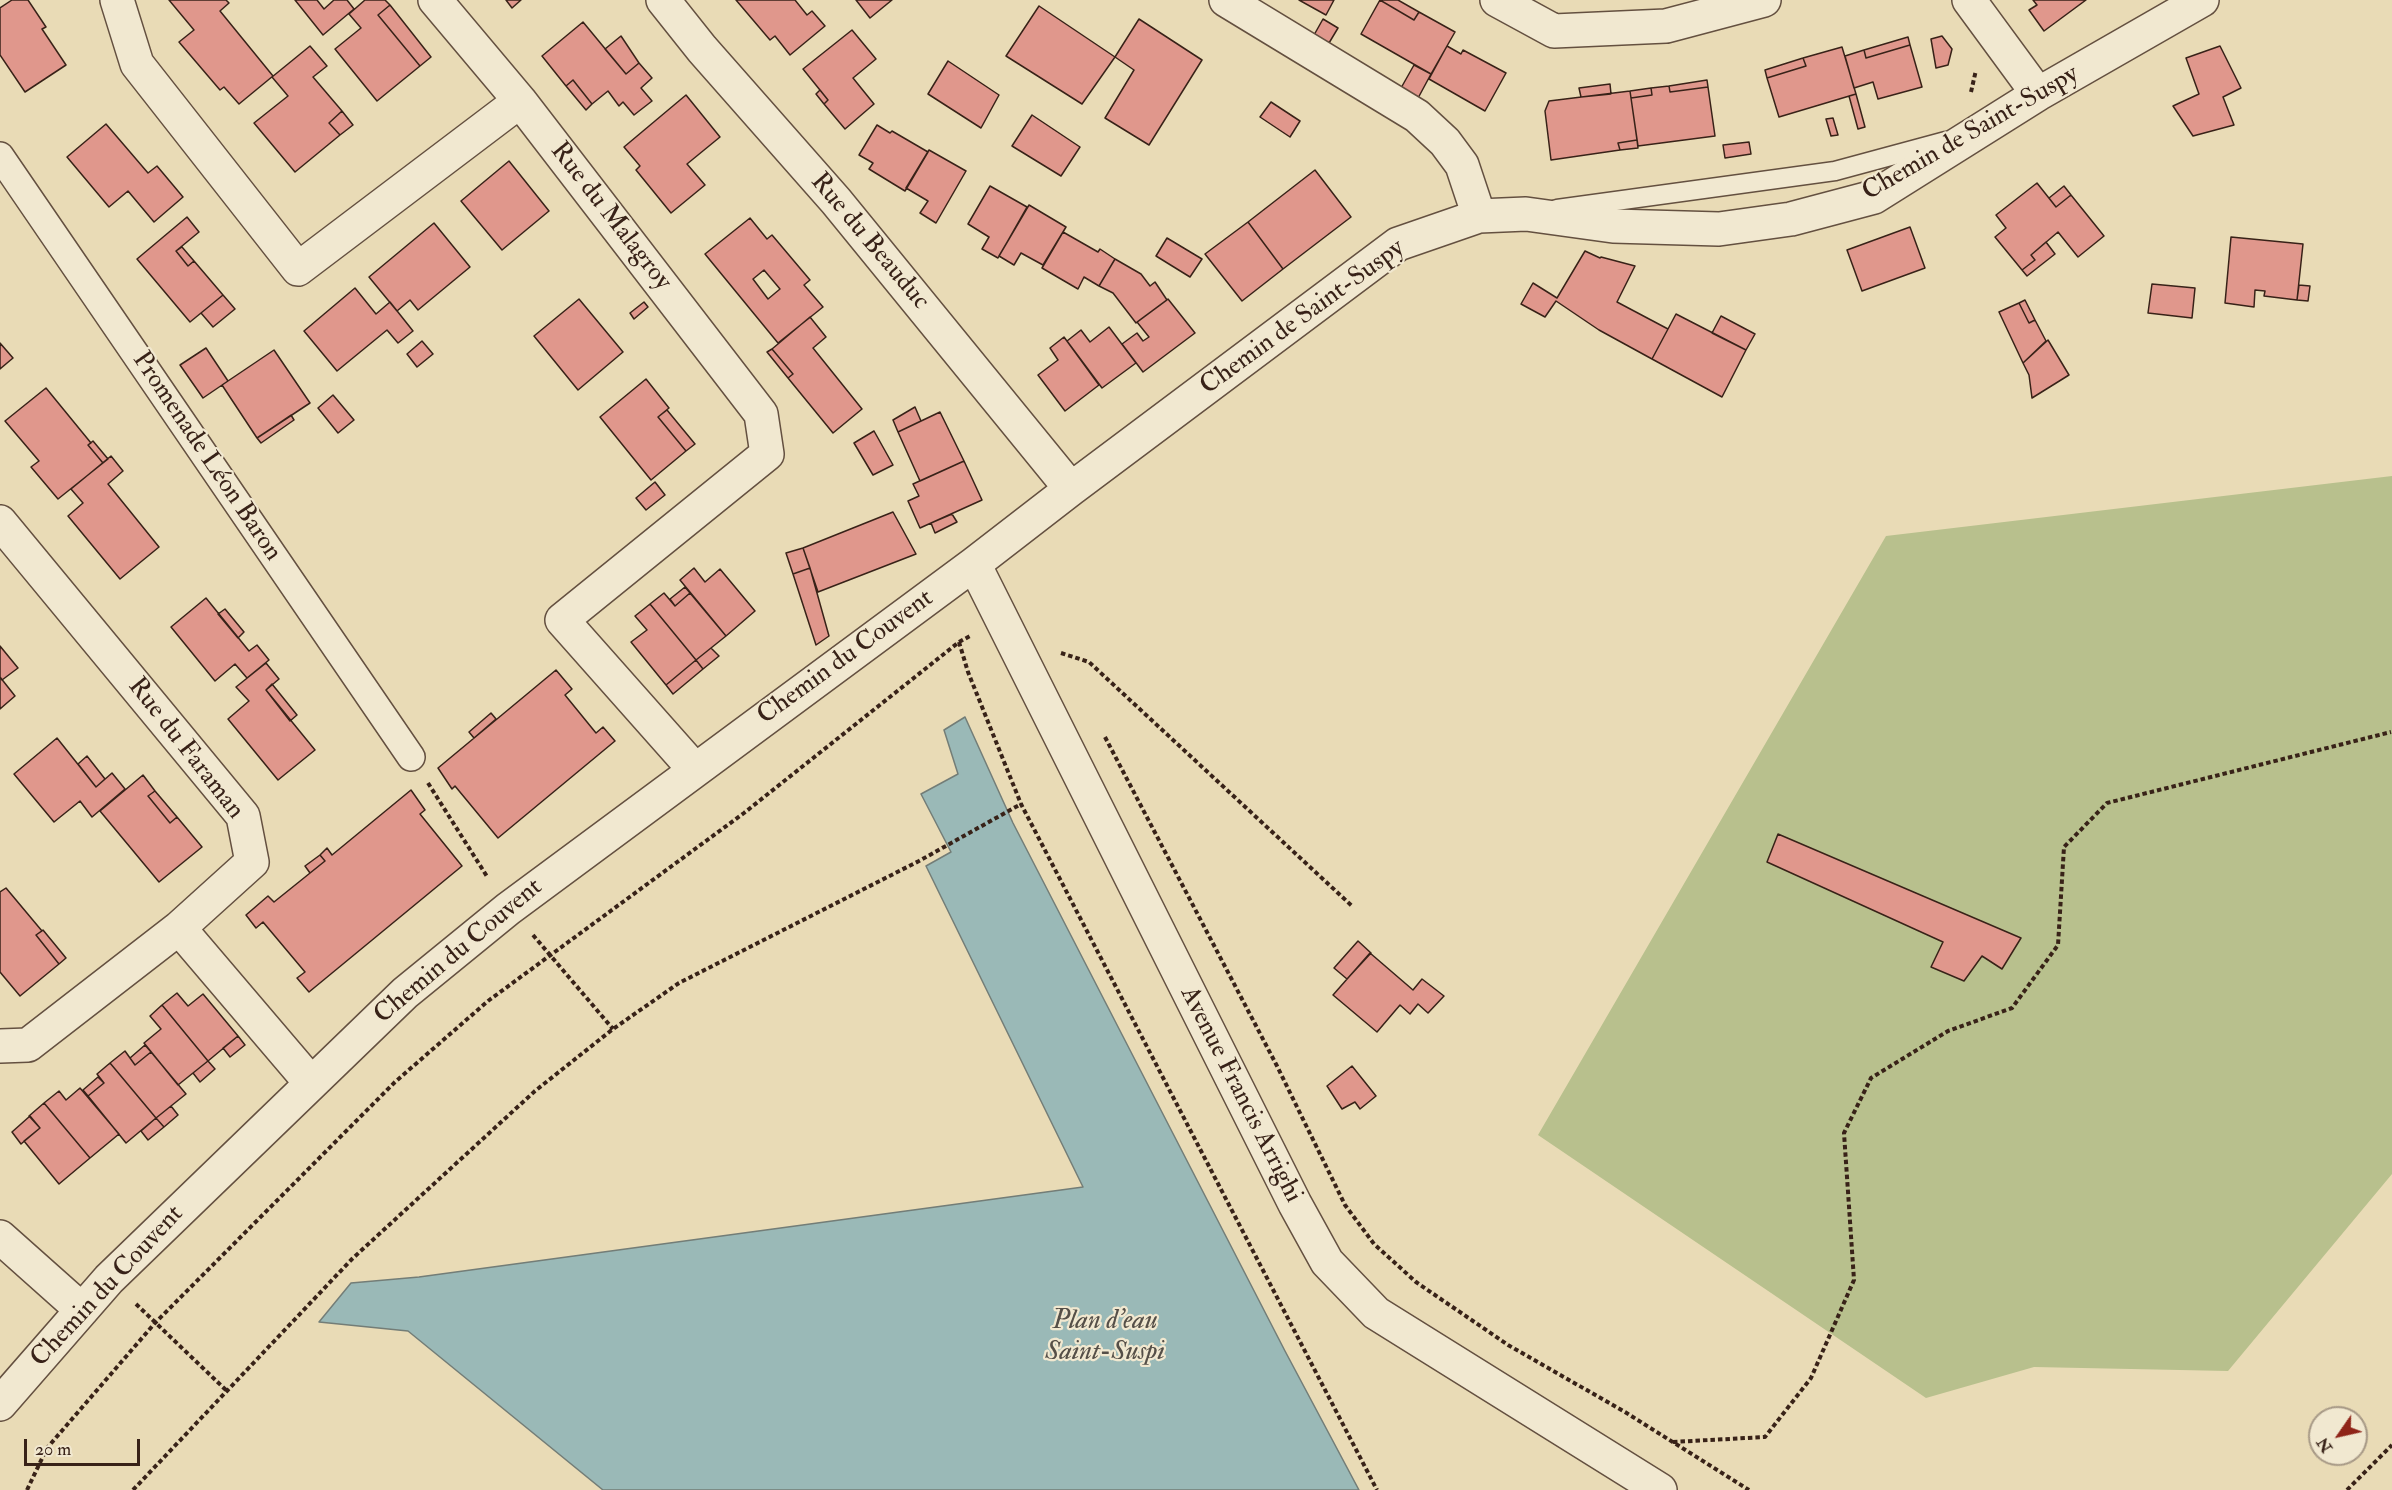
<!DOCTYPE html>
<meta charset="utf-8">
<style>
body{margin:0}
#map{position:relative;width:2392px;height:1490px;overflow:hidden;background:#e9dbb6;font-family:"IM FELL Double Pica",serif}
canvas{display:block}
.north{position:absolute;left:2308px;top:1406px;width:60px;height:60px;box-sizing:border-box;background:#f1e8d0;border:2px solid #a79986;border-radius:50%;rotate:236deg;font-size:16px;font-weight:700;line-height:24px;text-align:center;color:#382218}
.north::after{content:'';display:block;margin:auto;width:21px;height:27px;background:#8f2418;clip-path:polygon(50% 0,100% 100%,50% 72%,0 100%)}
.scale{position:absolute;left:24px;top:1439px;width:116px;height:27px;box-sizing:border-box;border:3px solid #382218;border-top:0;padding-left:8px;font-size:18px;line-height:21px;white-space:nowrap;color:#382218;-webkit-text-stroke:4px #f1e8d0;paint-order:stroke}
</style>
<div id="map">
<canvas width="2392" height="1490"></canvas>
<div class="north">N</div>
<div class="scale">20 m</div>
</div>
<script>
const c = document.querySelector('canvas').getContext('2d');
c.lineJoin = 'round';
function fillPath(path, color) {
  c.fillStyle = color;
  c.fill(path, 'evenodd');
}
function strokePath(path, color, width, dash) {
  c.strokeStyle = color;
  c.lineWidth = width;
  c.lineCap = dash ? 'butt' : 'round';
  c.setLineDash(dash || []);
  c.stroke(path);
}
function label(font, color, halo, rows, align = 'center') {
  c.font = font + ' "IM FELL Double Pica",serif';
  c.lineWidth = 4.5;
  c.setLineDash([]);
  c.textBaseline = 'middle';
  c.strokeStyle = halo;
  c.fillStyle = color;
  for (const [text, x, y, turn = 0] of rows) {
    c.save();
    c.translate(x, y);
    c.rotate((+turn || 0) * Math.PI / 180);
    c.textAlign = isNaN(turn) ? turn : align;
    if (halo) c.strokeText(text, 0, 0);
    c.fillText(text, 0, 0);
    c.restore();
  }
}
fillPath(new Path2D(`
 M2392 476V1174L2228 1371 2034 1367 1926 1398 1538 1135 1886 536Z`), '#b8c08d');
const water = new Path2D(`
 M965 717 1013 823 1285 1351 1359 1490H603L408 1331 319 1322 351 1283 419 1277 1083 1187 926 866 951 852 921 794 958 774 944 730Z`);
fillPath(water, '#9ab9b7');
strokePath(water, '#737d77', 1.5);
const building = new Path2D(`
 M12 0H28L46 27 42 29 66 65 25 92 0 55V8Z
 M169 0H226L229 3 220 11 273 76 239 104 224 87 220 90 179 42 194 30Z
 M295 0H317L324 9 334 0H347L354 9 323 35Z
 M365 0H385L390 5 378 15 420 66 377 101 335 49 361 28 349 14Z
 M506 0H521L512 8Z
 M736 0H795L807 15 812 11 825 26 790 55 775 36 770 40Z
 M856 0H892L870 18Z
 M1299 0H1334L1326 15Z
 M1380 0 1414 20 1419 12 1455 32 1431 74 1361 34Z
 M1380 0H1398L1419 12 1414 20Z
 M2033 0H2086L2044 31 2029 10 2037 5Z
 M390 5 431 57 420 66 378 15Z
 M1039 6 1115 57 1082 104 1006 56Z
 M1139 19 1202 60 1149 145 1105 118 1134 70 1115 57Z
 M1323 19 1338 28 1329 43 1314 35Z
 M583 22 626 74 639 63 652 78 641 88 652 101 634 115 623 102 619 106 608 91 592 104 573 80 566 86 542 56Z
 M852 30 876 59 853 78 874 104 845 129 824 104 828 100 803 69Z
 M621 36 639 63 626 74 605 49Z
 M1942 36 1952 49 1948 65 1936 68 1931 39Z
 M1908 37 1910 45 1866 58 1864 50Z
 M1910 45 1922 87 1878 99 1873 82 1854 88 1845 56 1864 50 1866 58Z
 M310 46 327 66 313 77 342 111 329 123 340 135 295 172 254 123 288 96 272 77Z
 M1447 46 1461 54 1463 50 1506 73 1485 111 1429 79Z
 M2220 46 2241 88 2223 97 2234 125 2193 136 2173 106 2199 94 2186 58Z
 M1842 47 1856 94 1779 117 1767 78 1806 66 1803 58Z
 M1803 58 1806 66 1767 78 1765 70Z
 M948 61 999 95 981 128 928 94Z
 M1414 65 1431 74 1417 100 1401 88Z
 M573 80 592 104 586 110 566 86Z
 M1707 80 1708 87 1670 92 1669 86Z
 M1610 84 1611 94 1581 97 1579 88Z
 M1669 86 1670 92 1708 87 1715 136 1638 146 1631 98 1652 95 1651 88Z
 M1651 88 1652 95 1631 98 1630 91Z
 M820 90 828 100 824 104 816 94Z
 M1630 91 1637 140 1618 143 1620 150 1551 160 1545 111 1549 101Z
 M1856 94 1865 127 1858 129 1849 96Z
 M686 95 720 137 687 164 705 185 671 213 636 170 640 166 624 147Z
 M1271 102 1300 121 1290 137 1260 117Z
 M342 111 353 125 340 135 329 123Z
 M1032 115 1080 147 1061 176 1012 146Z
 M1833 118 1838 135 1831 136 1826 119Z
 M106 124 148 173 157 166 183 197 154 222 128 191 109 207 67 157Z
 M877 125 890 133 892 131 928 152 905 191 869 169 873 163 859 155Z
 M1637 140 1638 148 1620 150 1618 143Z
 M1749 142 1751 154 1725 158 1723 145Z
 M929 150 966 171 936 223 920 213 928 201 906 188Z
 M509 161 549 211 502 250 461 201Z
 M1315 170 1351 217 1283 269 1248 222Z
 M2037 183 2056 207 2071 195 2104 236 2078 257 2058 232 2031 255 2035 260 2022 270 1995 237 2006 228 1996 215Z
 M990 186 1027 207 998 258 982 249 989 237 968 224Z
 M2064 186 2071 195 2056 207 2049 198Z
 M1029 205 1066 227 1043 265 1021 253 1014 265 999 256Z
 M187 217 199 232 176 251 188 266 194 261 223 295 190 322 137 259Z
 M750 218 767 239 772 235 810 280 804 285 823 307 778 343 705 254ZM764 270 780 289 768 299 753 279Z
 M1248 222 1283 269 1242 301 1205 254Z
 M434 223 470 267 418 310 410 300 397 311 369 277Z
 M1910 227 1925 268 1862 291 1847 250Z
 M1063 232 1098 252 1100 249 1115 259 1099 286 1084 277 1078 289 1042 268Z
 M2231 237 2303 244 2297 300 2264 296 2265 291 2255 290 2254 307 2225 303Z
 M1167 238 1202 259 1190 277 1156 256Z
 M2046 242 2055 254 2027 276 2022 270 2035 260 2031 255Z
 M182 247 194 261 188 266 176 251Z
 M1585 251 1600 258 1601 257 1635 266 1617 302 1668 329 1652 359 1599 330 1556 301 1545 317 1521 304 1533 283 1557 298Z
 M1115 259 1141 274 1150 286 1155 282 1167 300 1136 323 1113 293 1099 286Z
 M2152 284 2195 288 2192 318 2148 313Z
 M2299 285 2310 286 2308 301 2297 300Z
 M355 288 376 314 390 302 413 331 398 343 387 330 337 371 304 331Z
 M223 295 235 309 213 327 201 313Z
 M579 299 623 352 578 390 534 336Z
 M1168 299 1195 333 1143 372 1122 344 1137 333 1143 341 1149 337 1137 322Z
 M2025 300 2035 320 2029 323 2019 303Z
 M644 302 648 307 634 319 630 313Z
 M2019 303 2029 323 2035 320 2046 341 2023 363 1999 312Z
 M1676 314 1746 350 1722 397 1652 359Z
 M1721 316 1755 334 1746 350 1712 333Z
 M810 317 826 337 813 348 862 409 833 433 788 378 793 374 772 349Z
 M1109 327 1136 363 1102 388 1067 341 1081 330 1090 342Z
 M1064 337 1099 385 1065 411 1038 375 1058 360 1050 348Z
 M2048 340 2069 375 2032 398 2029 375 2023 363Z
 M422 341 433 354 417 367 407 354Z
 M0 343 13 358 0 369Z
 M206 348 228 381 203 398 180 365Z
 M772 349 793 374 788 378 767 352Z
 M274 350 310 403 257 438 222 385Z
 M646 379 669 408 658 417 686 451 651 480 600 417Z
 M46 388 91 443 88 445 103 463 58 499 31 467 39 461 5 421Z
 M333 395 354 420 338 433 318 408Z
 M915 407 921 421 898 432 893 420Z
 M667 410 695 444 686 451 658 417Z
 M940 412 964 461 920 481 898 432Z
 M291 415 294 420 261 443 257 438Z
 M874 431 893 465 873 475 854 443Z
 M93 441 108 459 103 463 88 445Z
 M111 456 123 471 108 484 159 547 120 579 68 516 83 503 71 489Z
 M964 461 982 500 920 528 908 501 919 496 913 484Z
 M655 482 665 495 646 510 636 498Z
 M893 512 916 554 818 592 803 548Z
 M952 514 957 522 935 533 931 523Z
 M803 548 810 568 793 574 786 553Z
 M694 568 705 582 720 569 755 611 726 636 680 580Z
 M810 568 829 636 816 645 793 574Z
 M685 587 690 593 675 606 670 599Z
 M664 593 675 606 690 593 726 636 696 660 650 604Z
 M206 598 249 651 257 645 269 660 247 678 235 664 215 681 171 627Z
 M650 604 696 660 666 685 631 642 647 630 635 616Z
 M225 609 244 632 238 638 218 614Z
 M0 646 18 668 2 680 0 677Z
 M711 648 719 656 703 669 696 660Z
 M696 660 703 669 673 694 666 685Z
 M266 663 279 679 266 690 315 750 278 780 228 719 249 701 236 687Z
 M556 670 572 689 565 695 596 733 603 727 615 741 498 838 455 786 452 789 438 768Z
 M0 677 15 696 0 709Z
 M272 684 297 715 290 721 266 690Z
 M491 713 496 719 474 738 469 732Z
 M57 738 96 787 112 773 125 789 92 817 80 801 54 822 14 774Z
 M87 756 105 779 96 787 78 764Z
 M143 775 155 791 148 796 170 823 177 817 202 847 159 882 100 811Z
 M411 790 425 810 420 814 462 866 309 992 297 978 305 972 263 922 256 928 246 915 268 896 274 902 325 861 320 855 327 848 332 855Z
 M155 791 177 817 170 823 148 796Z
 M1778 834 2021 938 2002 969 1982 956 1964 981 1931 967 1943 942 1767 862Z
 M320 855 325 861 310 873 305 866Z
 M6 888 42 931 36 935 59 964 20 996 0 972V892Z
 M43 930 66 958 59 964 36 935Z
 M1358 941 1371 953 1347 979 1334 968Z
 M1370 953 1413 990 1422 979 1444 996 1428 1013 1418 1004 1410 1014 1400 1005 1377 1032 1333 995Z
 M177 993 188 1006 203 994 238 1036 208 1061 162 1005Z
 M162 1005 208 1061 178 1085 144 1043 161 1029 150 1016Z
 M238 1036 245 1045 230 1057 223 1048Z
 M145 1045 151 1052 135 1065 130 1058Z
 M125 1051 135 1065 151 1052 186 1094 156 1118 110 1063Z
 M208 1061 215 1069 200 1082 193 1073Z
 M110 1063 156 1118 126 1143 88 1096 104 1083 97 1074Z
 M1352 1066 1376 1096 1360 1109 1355 1102 1342 1109 1327 1086Z
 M98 1077 104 1083 88 1096 83 1090Z
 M80 1088 119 1134 90 1158 44 1103 59 1091 66 1100Z
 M44 1103 90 1158 59 1184 24 1141 40 1128 29 1116Z
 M171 1106 178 1115 164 1127 156 1118Z
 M30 1116 40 1128 21 1144 12 1132Z
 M156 1118 164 1127 148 1140 141 1131Z`);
fillPath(building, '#e0978c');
strokePath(building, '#382218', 1.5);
const service = new Path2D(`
 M1557 209 1835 171 1946 141`);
const pedestrian = new Path2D(`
 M0 156 411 757`);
const minor = new Path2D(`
 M117 0 137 64 298 269 520 101 761 414 767 454 562 620 695 770
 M435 0 520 101
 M663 0 702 49 836 201 1071 489
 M1226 0 1417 116 1445 142 1462 165 1479 216
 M1497 0 1554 31 1666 26 1764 0
 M1969 0 2038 94
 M0 522 243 816 252 862 179 928 311 1083
 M974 564 1295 1204 1327 1262 1376 1313 1660 1490
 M0 1046 28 1045 179 928
 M0 1237 82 1310
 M0 1404 109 1279 405 993 508 909 974 564 1071 489 1398 244 1479 216 1526 214 1613 226 1719 229 1791 219 1874 197 2038 94 2202 0`);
strokePath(service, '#645040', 21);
strokePath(pedestrian, '#645040', 30);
strokePath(minor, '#645040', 36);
strokePath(new Path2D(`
 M1971 92 1976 70
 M959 642 968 672 1021 804 1377 1490
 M1061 653 1089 662 1352 906
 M1105 737 1277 1066 1345 1205 1374 1244 1416 1282 1508 1345 1625 1412 1749 1490
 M428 783 488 878
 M533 935 613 1029
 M136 1304 228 1392
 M1673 1442 1765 1437 1811 1378 1854 1280 1844 1133 1871 1078 1948 1031 2012 1008 2058 945 2064 847 2107 803 2391 732
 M27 1490 47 1448 155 1323 395 1082 488 1001 744 813 959 642 970 636
 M133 1490 352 1259 535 1091 613 1029 679 983 919 861 1021 804
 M2347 1490 2392 1445`), '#382218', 4, [4.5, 3]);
strokePath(service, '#f1e8d0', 18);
strokePath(pedestrian, '#f1e8d0', 27);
strokePath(minor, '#f1e8d0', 33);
label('26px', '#382218', '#f1e8d0', [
 ["Chemin de Saint-Suspy",1971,134,-30],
 ["Rue du Malagroy",610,217,52],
 ["Rue du Beauduc",869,242,50],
 ["Chemin de Saint-Suspy",1303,318,-36],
 ["Promenade Léon Baron",206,457,56],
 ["Chemin du Couvent",846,658,-36],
 ["Rue du Faraman",185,749,52],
 ["Chemin du Couvent",459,952,-40],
 ["Avenue Francis Arrighi",1240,1095,63],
 ["Chemin du Couvent",108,1287,-47]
]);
label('italic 27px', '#554f48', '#f1e8d0', [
 ["Plan d'eau",1105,1322],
 ["Saint-Suspi",1105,1353]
]);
</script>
